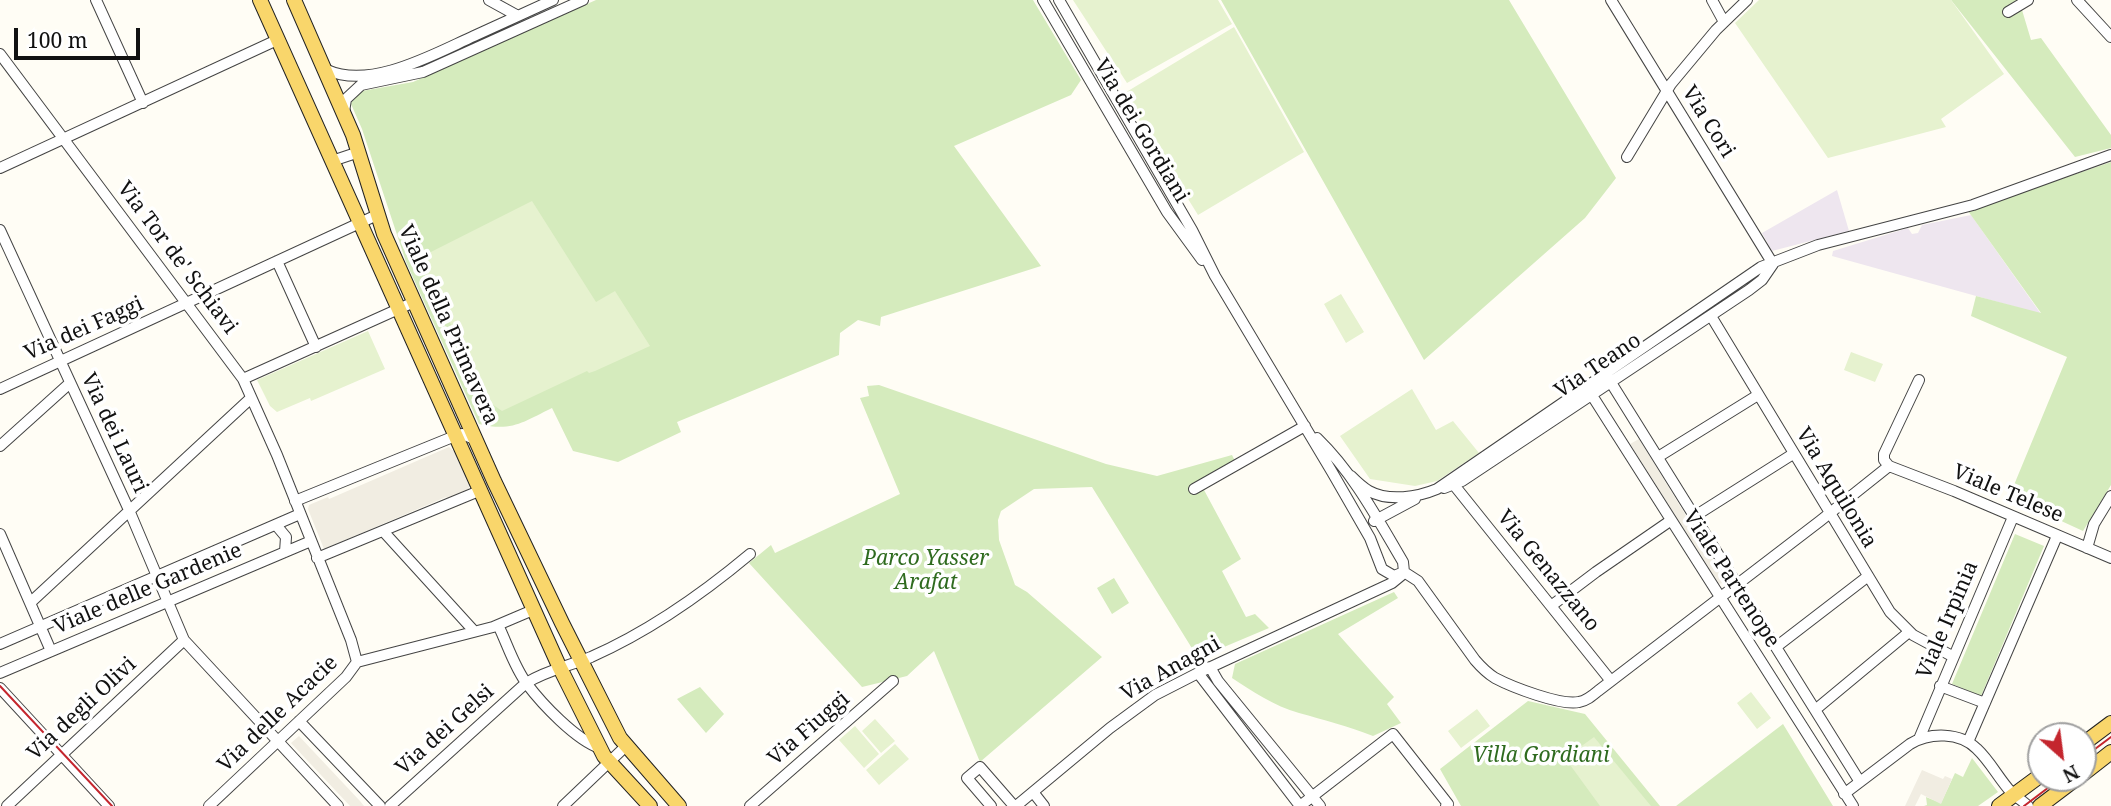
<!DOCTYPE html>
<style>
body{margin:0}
#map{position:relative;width:2111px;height:806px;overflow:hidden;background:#fffdf5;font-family:"Noto Serif",serif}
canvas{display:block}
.north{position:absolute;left:2027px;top:722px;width:70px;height:70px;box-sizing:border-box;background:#fff;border:2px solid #a0a0a0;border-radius:50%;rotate:152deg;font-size:19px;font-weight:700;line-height:28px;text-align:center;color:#111}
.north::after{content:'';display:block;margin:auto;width:24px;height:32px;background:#c4262e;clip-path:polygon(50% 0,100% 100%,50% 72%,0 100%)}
.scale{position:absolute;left:14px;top:28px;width:126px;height:32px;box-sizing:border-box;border:4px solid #111;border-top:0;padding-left:9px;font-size:21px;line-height:24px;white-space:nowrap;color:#111;-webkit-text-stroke:5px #fff;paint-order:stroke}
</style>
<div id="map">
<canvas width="2111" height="806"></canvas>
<div class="north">N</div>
<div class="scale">100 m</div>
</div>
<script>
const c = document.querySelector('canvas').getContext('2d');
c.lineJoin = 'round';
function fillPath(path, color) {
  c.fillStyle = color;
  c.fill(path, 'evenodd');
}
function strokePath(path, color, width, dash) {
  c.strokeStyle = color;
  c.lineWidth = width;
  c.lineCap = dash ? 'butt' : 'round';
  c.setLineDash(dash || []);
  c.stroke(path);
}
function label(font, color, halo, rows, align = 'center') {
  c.font = font + ' "Noto Serif",serif';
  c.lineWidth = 7;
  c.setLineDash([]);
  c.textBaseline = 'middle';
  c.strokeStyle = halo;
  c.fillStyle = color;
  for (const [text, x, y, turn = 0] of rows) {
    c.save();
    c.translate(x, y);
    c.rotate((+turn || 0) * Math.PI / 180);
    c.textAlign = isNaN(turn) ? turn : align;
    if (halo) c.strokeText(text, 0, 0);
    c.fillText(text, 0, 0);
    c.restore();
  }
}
fillPath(new Path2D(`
 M1837 190 1849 231 1772 251 1762 233Z
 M1971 215 2041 314 1832 256 1833 251 1908 228 1912 234 1918 233 1922 225Z`), '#eee6ef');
fillPath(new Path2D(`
 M596 0H1033L1081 80 1071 95 954 146 1041 266 881 317 880 326 858 320 840 333 839 355 677 422 681 432 618 462 573 451 552 408C523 422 512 432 479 424L406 262 362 129 351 104 353 97 362 91 413 82Z
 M1221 0H1509L1616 178 1585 218 1424 360Z
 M1951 0H2019L2031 40 2041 38 2111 135V148L2075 157Z
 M2111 162V485L2083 531 2009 497 2067 357 1971 316 1976 296 2041 313 1968 211Z
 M879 385 1106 464 1157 476 1232 455 1238 467 1204 490 1241 559 1222 571 1246 617 1255 614 1269 628 1198 658 1092 487 1034 489 1001 511 998 520 999 540 1015 585 1027 592 1102 657 980 762 934 651 907 676 862 687 749 563 771 545 775 553 900 494 860 398 869 396 867 386Z
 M2015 534 2044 546 1981 696 1952 684Z
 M1114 578 1129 603 1112 614 1097 588Z
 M1394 592 1398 598 1338 634 1394 697 1387 704 1401 723 1373 736C1348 726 1324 720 1299 713 1274 706 1252 691 1232 678L1235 664Z
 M700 687 724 714 706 733 677 699Z
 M1528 701 1585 714 1660 806H1461L1440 769Z
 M1783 724 1833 806H1676Z
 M1972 758 1998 792 1978 806H1924L1927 805 1926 797 1941 803 1955 773 1963 777Z`), '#d5ebbd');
fillPath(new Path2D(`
 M1073 0H1218L1232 24 1127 83Z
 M1759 0H1951L2004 74 1941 119 1946 127 1828 158 1735 23Z
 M1234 27 1304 152 1198 215 1123 94Z
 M532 201 596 302 615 291 650 346 595 371 589 373 587 371 502 411 492 404 417 259Z
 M1341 294 1364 332 1346 343 1324 304Z
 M368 331 385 369 311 401 310 398 277 412 270 406 257 380Z
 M1851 352 1883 364 1875 382 1844 370Z
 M1412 389 1436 430 1453 421 1479 453 1437 481 1415 486 1370 479 1340 436Z
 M1751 692 1771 718 1757 729 1737 703Z
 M1477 709 1490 726 1461 748 1448 731Z
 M875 719 895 741 881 753 862 731Z
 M855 726 879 754 864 768 839 740Z
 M1594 737 1651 806H1600L1565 758Z
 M895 744 909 759 879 785 866 770Z`), '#e6f2cf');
fillPath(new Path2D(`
 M1639 439 1723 576V583L1718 584 1715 581 1630 444Z
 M449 447 455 452 470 486 468 490 448 499 446 497 324 549 308 509 309 505 328 497 329 499Z
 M299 736 360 801 364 806H350L291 743Z
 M1922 770 1943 779 1945 776 1952 779 1941 804 1921 794 1915 806H1905Z`), '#f1ede2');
const minor = new Path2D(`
 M96 0 143 103
 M489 0 518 16
 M1043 0 1167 212 1202 260
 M1059 0 1192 230 1215 276 1332 472 1370 538 1382 569 1394 576 1404 572
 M1611 0 1773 264
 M1712 0 1724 22
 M2077 0 2111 37
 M2008 12 2028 0
 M0 54 243 379 277 455 351 640 357 662
 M327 70C371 90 434 54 474 36 500 24 527 12 553 0
 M344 112 346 99 361 85 423 72 583 0
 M1627 157 1671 84 1716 30 1747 0
 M332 161 359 152
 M0 168 277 40
 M0 230 129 510 184 640 338 806
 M277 261 316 347
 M1711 316 1890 612 1913 635 1952 656
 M1605 373 1860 782
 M243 379 414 302
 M1586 386 1853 806
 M0 389 377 215
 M1317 438C1354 474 1377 518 1403 562L1404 572
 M0 446 70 383
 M1658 457 1758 395
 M1889 466 1954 491 2111 558
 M1889 466 1884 460V454L1919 380
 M1351 476C1356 481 1362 487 1369 491 1389 502 1418 497 1437 489L1761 267 1818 245 1973 205 2111 155
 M1454 485 1611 681
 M1444 488 1462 481 1749 290 1762 280 1773 264
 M1194 489 1305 426
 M295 501 455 436 462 434 477 440
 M1695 516 1793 454
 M1374 521 1415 499
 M276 525 286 537 285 552
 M383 531 474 631
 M0 534 51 651
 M2087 548 2094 524 2111 496
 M317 558 479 491
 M1404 572 1418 581 1475 660C1481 667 1487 673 1495 678 1512 687 1561 706 1579 702 1586 701 1592 696 1598 691L1820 521 1889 466
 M31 602 251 398
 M1551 606 1596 572 1670 521
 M498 625C507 643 514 667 527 684 542 704 576 740 600 748
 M0 644 300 514
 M1776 647 1867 577
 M1210 667 1218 681 1320 806
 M0 673 311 541
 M1198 673 1300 806
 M1940 686 1985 703
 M0 688 109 806
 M1815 710 1909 632
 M299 721 380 806
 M1919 739 2013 517
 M1968 742 2057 536
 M1033 792 1044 806
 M1844 794 1910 744C1930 732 1960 732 1977 749 1990 761 1999 779 2011 792 2016 797 2023 801 2028 806
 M7 806 184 640
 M209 806 346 677 357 662 493 627 533 610
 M390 806 526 683C547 670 569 666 591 657 650 631 701 595 750 554
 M563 806 626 746
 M750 806 893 681
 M991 806 967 778 980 767 1014 806
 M1016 806 1110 728 1155 695 1198 673 1392 583 1403 574
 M1300 806 1393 734 1448 804 1446 806`);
const major = new Path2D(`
 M260 0 559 666 604 756 650 806
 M294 0 353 135 384 234 494 481 562 623 620 738 679 806
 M2083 744 2111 723
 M2083 774 2111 752
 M1999 806 2041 775
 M2040 806 2077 778`);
strokePath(minor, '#444', 12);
strokePath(major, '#222', 16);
strokePath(minor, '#fff', 10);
strokePath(major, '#f9d66b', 14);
strokePath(new Path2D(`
 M0 686 112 806
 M2083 758 2111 737
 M2024 806 2061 778`), '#c4262e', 2);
label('21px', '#111', '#fff', [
 ["Via Cori",1708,122,58],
 ["Via dei Gordiani",1141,131,59],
 ["Via Tor de' Schiavi",177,258,53],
 ["Viale della Primavera",448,325,66],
 ["Via dei Faggi",84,329,-24],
 ["Via Teano",1598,366,-34],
 ["Via dei Lauri",114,433,65],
 ["Via Aquilonia",1836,488,59],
 ["Viale Telese",2008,494,23],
 ["Via Genazzano",1548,571,51],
 ["Viale Partenope",1731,579,57],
 ["Viale delle Gardenie",148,589,-23],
 ["Viale Irpinia",1948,620,-67],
 ["Via Anagni",1171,669,-29],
 ["Via degli Olivi",82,709,-43],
 ["Via delle Acacie",278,714,-44],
 ["Via Fiuggi",809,729,-41],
 ["Via dei Gelsi",445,730,-42]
]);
label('italic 21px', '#2f6b1f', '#fff', [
 ["Parco Yasser",926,559],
 ["Arafat",926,583],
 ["Villa Gordiani",1541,756]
]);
</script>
